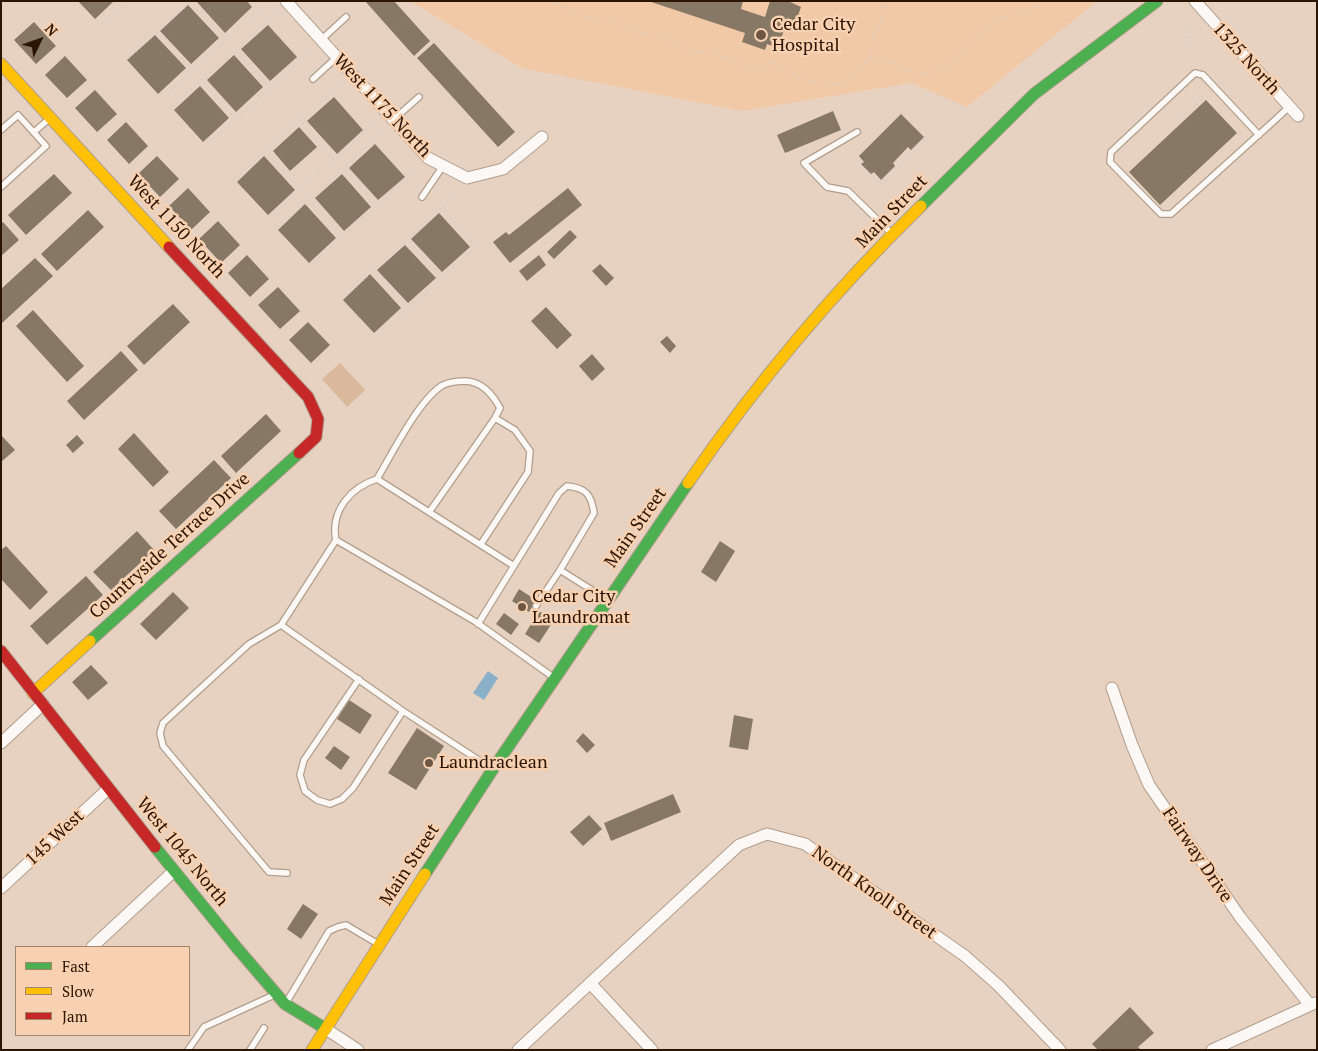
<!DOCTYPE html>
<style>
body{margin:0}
#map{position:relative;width:1318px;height:1051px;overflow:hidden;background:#e7d2c1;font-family:"PT Serif",serif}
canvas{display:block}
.frame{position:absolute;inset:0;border:2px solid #2b1400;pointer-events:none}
.legend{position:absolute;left:15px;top:946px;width:175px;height:90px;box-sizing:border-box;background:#f7d1b1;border:1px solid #a5856a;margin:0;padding:6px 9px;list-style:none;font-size:15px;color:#2b1400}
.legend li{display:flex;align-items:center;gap:10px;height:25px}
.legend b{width:25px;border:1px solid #a5856a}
.north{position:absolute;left:15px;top:15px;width:50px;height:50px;-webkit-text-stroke:4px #f7d1b1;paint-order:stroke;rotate:48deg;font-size:14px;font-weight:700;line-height:20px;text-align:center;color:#2b1400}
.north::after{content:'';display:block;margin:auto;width:18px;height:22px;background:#2b1400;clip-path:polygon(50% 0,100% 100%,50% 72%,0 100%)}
</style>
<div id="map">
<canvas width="1318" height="1051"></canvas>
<div class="frame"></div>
<ul class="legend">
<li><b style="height:6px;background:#4caf50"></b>Fast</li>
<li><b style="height:6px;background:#ffc107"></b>Slow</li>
<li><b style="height:6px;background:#c62828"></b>Jam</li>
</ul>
<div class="north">N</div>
</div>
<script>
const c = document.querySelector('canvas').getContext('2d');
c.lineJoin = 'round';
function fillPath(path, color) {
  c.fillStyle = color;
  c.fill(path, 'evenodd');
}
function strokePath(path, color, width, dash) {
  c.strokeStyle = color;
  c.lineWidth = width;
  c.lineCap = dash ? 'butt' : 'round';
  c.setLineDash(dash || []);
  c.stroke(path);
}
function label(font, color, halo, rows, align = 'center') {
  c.font = font + ' "PT Serif",serif';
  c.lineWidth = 5;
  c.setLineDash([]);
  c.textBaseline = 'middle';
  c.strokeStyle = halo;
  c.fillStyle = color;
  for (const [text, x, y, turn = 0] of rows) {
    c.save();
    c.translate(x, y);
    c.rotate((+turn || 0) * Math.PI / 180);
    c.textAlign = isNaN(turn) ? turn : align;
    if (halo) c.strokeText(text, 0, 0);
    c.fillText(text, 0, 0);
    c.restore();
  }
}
fillPath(new Path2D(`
 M410 1H1097L967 107 911 83 742 111 522 68Z`), '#f1c9a7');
fillPath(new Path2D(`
 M340 363 365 390 347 407 322 379Z`), '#dab89b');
fillPath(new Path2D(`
 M488 671 498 678 484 700 473 693Z`), '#8aafc9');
fillPath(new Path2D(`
 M78 1H114L95 19Z
 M196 1H247L252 7 225 33Z
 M365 1H394L430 41 414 56Z
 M648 1H743L741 9 765 17 770 1H788L801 7 794 27 786 24 778 48 767 44 765 50 742 42 745 33Z
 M188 5 219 38 191 64 160 31Z
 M34 22 56 46 36 64 14 40Z
 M268 25 297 57 270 81 241 49Z
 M155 35 186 68 158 94 127 60Z
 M434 43 515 132 498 147 417 58Z
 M234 55 263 87 236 112 207 80Z
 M65 56 87 80 67 98 45 75Z
 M200 86 229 118 203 142 174 110Z
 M95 90 117 114 97 132 75 108Z
 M334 97 363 130 337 154 307 121Z
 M1206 100 1237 133 1160 205 1129 172Z
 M833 111 841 130 785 153 777 135Z
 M901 114 924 137 911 150 908 147 893 163 895 166 881 180 874 172 871 174 861 164 864 162 859 156Z
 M126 122 148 146 129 164 107 140Z
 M299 127 317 147 290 171 273 151Z
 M375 144 405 177 378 200 349 168Z
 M157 156 179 179 160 197 138 174Z
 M264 156 295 190 268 215 237 182Z
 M54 174 72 193 26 235 8 215Z
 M342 174 371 207 344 231 315 198Z
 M188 188 210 212 191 230 169 206Z
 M568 188 582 205 510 263 493 242 506 232 509 235Z
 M305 204 336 238 309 263 278 230Z
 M88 210 104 227 57 271 41 254Z
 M439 213 470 247 442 272 411 239Z
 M218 221 240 245 221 263 199 239Z
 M3 222 19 240 1 256V224Z
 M570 230 577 237 554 259 547 252Z
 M405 245 436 278 408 303 377 270Z
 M247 255 269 279 250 297 228 273Z
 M539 255 546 265 527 281 519 271Z
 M35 258 53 276 1 324V289Z
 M600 264 614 278 606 286 592 271Z
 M370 274 401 308 374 333 343 300Z
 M278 287 300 311 280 329 258 305Z
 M173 304 190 322 144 365 127 346Z
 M546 307 572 335 557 349 531 321Z
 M33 310 84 366 67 382 16 326Z
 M308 322 330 345 311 363 289 340Z
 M667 336 676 346 670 353 660 342Z
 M121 351 138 370 84 420 67 401Z
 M592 354 605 369 592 381 579 366Z
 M266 414 281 431 236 473 221 456Z
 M134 433 169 472 153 487 118 449Z
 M1 435 15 450 1 462Z
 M77 435 84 443 73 453 66 445Z
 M214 460 231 478 176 529 159 511Z
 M137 531 154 550 111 590 93 572Z
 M720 541 735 551 716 582 701 572Z
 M6 546 48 592 30 610 1 579V550Z
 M86 576 103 595 47 645 30 626Z
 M519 589 536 600 529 612 512 601Z
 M173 592 189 608 156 640 140 624Z
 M539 611 554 620 539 643 525 634Z
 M504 613 519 624 511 635 496 624Z
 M91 665 108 683 88 700 72 682Z
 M349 700 372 715 360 734 337 719Z
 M734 715 753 719 748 750 729 747Z
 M417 728 444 746 416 790 388 773Z
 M583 733 595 745 587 753 576 741Z
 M334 746 350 757 341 770 325 758Z
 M673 794 681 812 611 841 604 823Z
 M589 815 602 829 583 846 570 832Z
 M303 904 318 914 301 939 287 929Z
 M1130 1007 1154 1033 1138 1047 1141 1050H1098L1092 1044Z`), '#867865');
const lane = new Path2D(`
 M321 40 346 17
 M313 79 337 57
 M393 120 419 97
 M1 130 18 115 46 146 1 187
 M34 132 49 119
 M857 132 804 163 827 187 848 191 891 233
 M1259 135 1203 75 1195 73 1111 152 1110 162 1161 214H1171L1275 120 1290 106
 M422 197 443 166
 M377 479C392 454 419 399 443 385 450 382 458 381 466 381 482 382 493 395 500 408L495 418
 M430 511 495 418 515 430 530 451 528 472 481 544
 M336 540C330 511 351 487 377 479L514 566
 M536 606 560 570
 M478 624 559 493 567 486C586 488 591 494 594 513L560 570 606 599
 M281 625 336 540 476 622 553 677
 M359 679 304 760 300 775 305 791 317 800 330 804 342 799 353 788 403 711
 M287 873 269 872 163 746 160 733 163 723 249 644 281 625 403 711 491 768
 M286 1003 329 931 338 927 346 925 378 944
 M188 1050 204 1027 274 995
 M250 1050 264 1028`);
const street = new Path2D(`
 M286 1 428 158 467 178 503 169 542 137
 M1195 1 1298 116
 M1112 688 1132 745 1149 785 1240 917 1310 1005
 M1 743 43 704
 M1 888 108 789
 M92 947 174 871
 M590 983 652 1050
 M326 1029 358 1050
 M518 1050 739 845 767 834 805 844 965 956 999 986 1060 1050
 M1212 1050 1315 1003`);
const fast = new Path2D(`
 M921 206 1034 94 1157 1
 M90 641 299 453
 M155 847 237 948 285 1004 326 1029
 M425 874 493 769 688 483`);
const slow = new Path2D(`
 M1 64 169 247
 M688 483C756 384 835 290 921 206
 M33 693 90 641
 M312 1050 425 874`);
const jam = new Path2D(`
 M169 247 308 397 318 419 316 437 299 453
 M1 651 155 847`);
strokePath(lane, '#b29e8c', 8);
strokePath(street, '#b29e8c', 13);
strokePath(fast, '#b29e8c', 13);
strokePath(slow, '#b29e8c', 13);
strokePath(jam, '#b29e8c', 13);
strokePath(new Path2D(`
 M191 1 226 40
 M554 1 574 14 588 18 618 22 638 33 667 38 689 51 713 52 747 67H758L774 63 787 69 800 79 828 85 844 84 869 59C877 62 887 61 895 64 900 66 904 69 909 71 946 85 965 41 991 24 1007 14 1029 15 1043 1
 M1168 23 1170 24
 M1187 24 1183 30 1196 60
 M99 27 126 1
 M157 32 193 71
 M235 49 270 88
 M128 58 191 1
 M869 59 873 48 874 34 882 21 883 14 881 1
 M201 80 236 119
 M164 97 269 1
 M172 106 278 11
 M299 120 335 159
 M1174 124 1203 97 1199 86
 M207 145 313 50
 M266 151 301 190
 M910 155 916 162
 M857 162 880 185 925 139
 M343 168 376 206
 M236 177 342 82
 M309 199 342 236
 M270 217 378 121
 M278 227 385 130
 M407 239 442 278
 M311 264 419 167
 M374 270 409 309
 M344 297 461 191
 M379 336 477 247 442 208
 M311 993 313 990 315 993
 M363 1029 366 1031 364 1033
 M290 1030 293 1033`), '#d6cfc9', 2.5, [1, 4]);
strokePath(lane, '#fbf8f6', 5.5);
strokePath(street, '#fbf8f6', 11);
strokePath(fast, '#4caf50', 11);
strokePath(slow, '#ffc107', 11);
strokePath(jam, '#c62828', 11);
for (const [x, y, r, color] of [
 [761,35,6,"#6d5644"],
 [522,607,5,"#6d5644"],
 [429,763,5,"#6d5644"]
]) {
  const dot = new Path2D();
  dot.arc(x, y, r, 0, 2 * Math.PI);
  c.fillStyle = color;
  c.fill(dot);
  strokePath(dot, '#f7d1b1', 2);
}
label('18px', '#2b1400', '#f7d1b1', [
 ["Cedar City",772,25],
 ["Hospital",772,46],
 ["Cedar City",532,597],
 ["Laundromat",532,618],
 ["Laundraclean",439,763]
], 'left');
label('18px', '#2b1400', '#f7d1b1', [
 ["1325 North",1246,59,48],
 ["West 1175 North",382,106,47],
 ["Main Street",892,212,-46],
 ["West 1150 North",176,227,47],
 ["Main Street",636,528,-55],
 ["Countryside Terrace Drive",170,546,-42],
 ["145 West",55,838,-43],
 ["West 1045 North",182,852,51],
 ["Fairway Drive",1197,855,56],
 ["Main Street",410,865,-57],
 ["North Knoll Street",874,893,35]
]);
</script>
